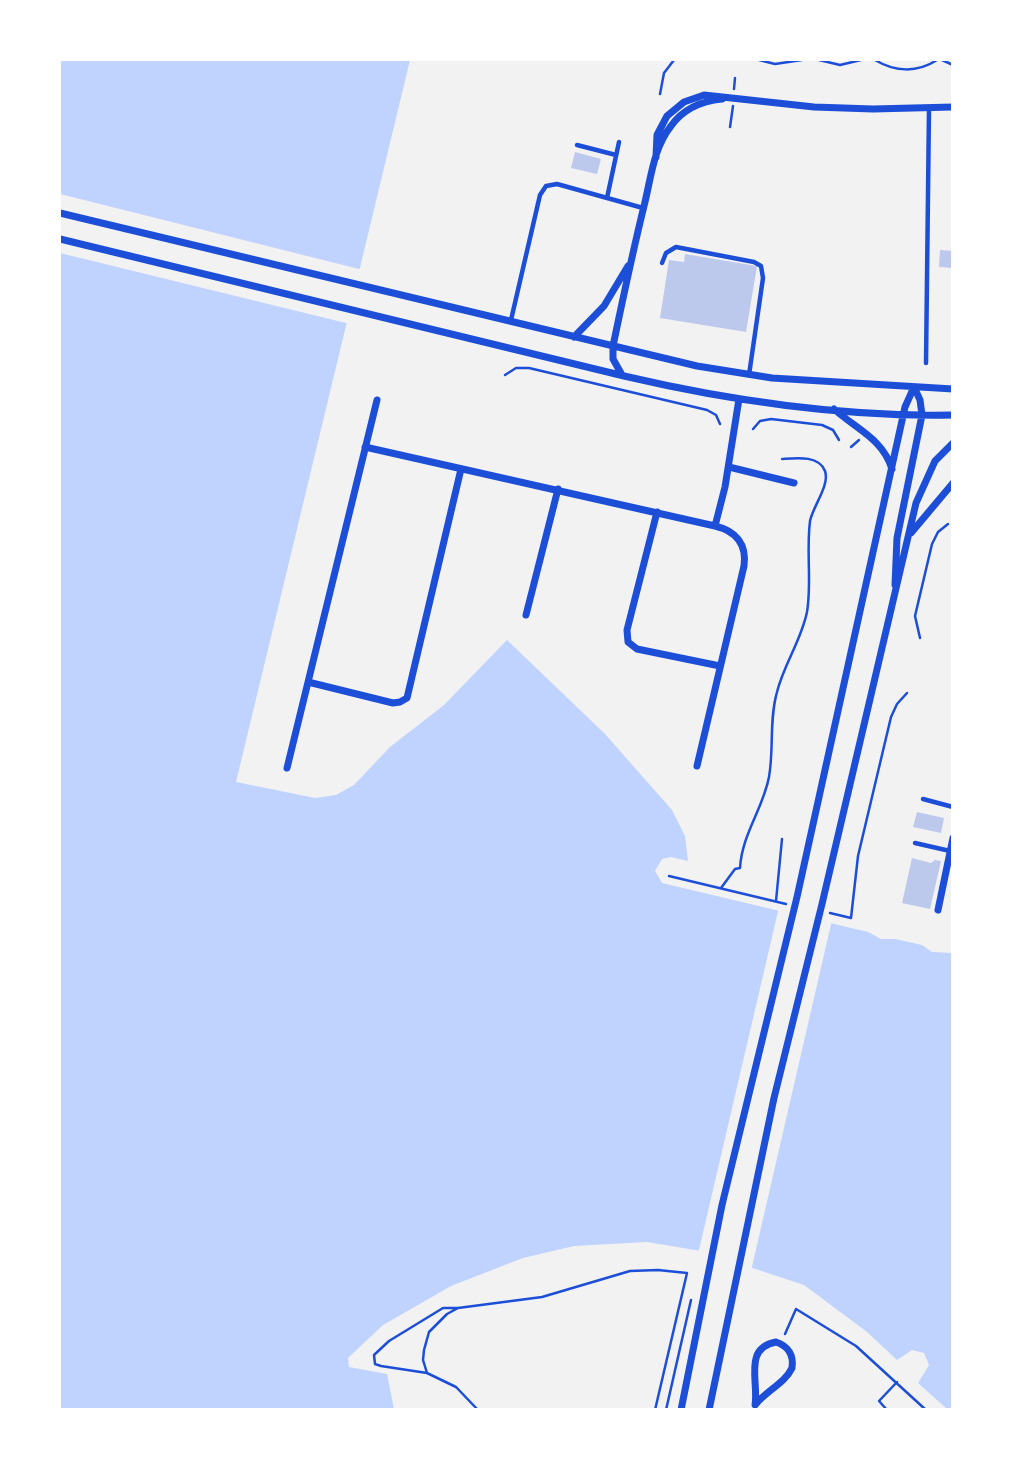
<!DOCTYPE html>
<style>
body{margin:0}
#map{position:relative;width:1012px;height:1469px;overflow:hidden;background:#f2f2f2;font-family:"Open Sans",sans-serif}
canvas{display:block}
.frame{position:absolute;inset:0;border:61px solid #fff;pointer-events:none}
</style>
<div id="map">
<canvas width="1012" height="1469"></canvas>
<div class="frame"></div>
</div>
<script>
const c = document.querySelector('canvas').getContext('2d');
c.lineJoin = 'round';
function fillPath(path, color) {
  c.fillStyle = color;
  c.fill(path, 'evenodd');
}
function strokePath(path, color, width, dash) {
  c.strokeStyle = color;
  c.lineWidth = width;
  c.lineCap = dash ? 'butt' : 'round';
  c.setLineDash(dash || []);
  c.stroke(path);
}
fillPath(new Path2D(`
 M60 60H410L236 782 315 798 336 795 354 785 390 747 444 705 507 640 605 734 672 810 685 836 688 861 671 857 662 859 655 871 662 883 868 932 881 939H895L922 945 932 952 952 953V1409H947L918 1383 929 1365 924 1353 912 1350 897 1360 867 1332 804 1285 701 1251 647 1242 574 1246 523 1258 451 1286 383 1325 348 1358 349 1367 387 1374 394 1409H60Z`), '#bfd3fe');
fillPath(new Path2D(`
 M60 194 363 270 350 324 60 253Z
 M779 907 832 920 751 1271 698 1254Z`), '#f2f2f2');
fillPath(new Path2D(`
 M575 152 601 159 597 174 571 168Z
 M940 250 953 251V268L939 267Z
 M685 254 757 266 746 332 660 318 669 260 684 262Z
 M917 812 944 818 941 833 913 827Z
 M912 858 931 863 935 860 941 861 930 909 902 903Z`), '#bdc9ec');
strokePath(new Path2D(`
 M759 60 775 64 802 60
 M819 60 840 65 861 60
 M875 60C895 72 917 73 937 60
 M942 60 953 65
 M734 89 735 78
 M660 94 664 73 674 60
 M730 127 733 106
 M505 375 516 368H529L707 410 716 415 720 424
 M753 429 760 421 771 419 822 425 833 430 839 440
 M851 447 859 440
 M920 638 915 616 932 544 938 532 948 524
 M669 876 786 904
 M721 888 735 869 740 868C742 834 763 809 769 777 774 749 769 720 777 692 784 664 801 641 807 612 812 582 806 552 810 521 813 506 830 485 825 471 819 455 796 458 782 459
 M776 901 782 839
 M830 913 851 918 858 856 891 717 897 704 907 693
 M785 1334 796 1309 856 1346 926 1410
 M427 1373 381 1366 375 1364 374 1355 389 1341 443 1308H458
 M478 1410 456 1387 427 1373 423 1360 424 1350 429 1332 447 1314 458 1308 542 1297 630 1271 658 1270 687 1273 655 1410
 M666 1410 691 1300
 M887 1410 879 1401 897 1382`), '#1d4ed8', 2.5);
strokePath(new Path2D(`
 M577 145 616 155
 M607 198 619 142
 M662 263 666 253 676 247 754 262 761 266 763 278 749 375
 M511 320 540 195 546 186 557 184 643 208
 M926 363 929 109
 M923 799 953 807
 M915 843 950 851`), '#1d4ed8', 4.5);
strokePath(new Path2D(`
 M656 157 657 135 667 116 684 102 704 95 814 107 873 109 953 107
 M60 213 697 366 772 378 953 389
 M60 239 624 376C731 401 842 417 953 415
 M574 337 604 306 628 266
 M622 375 613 359V346C623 298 633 250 645 202 651 177 654 147 671 126 683 109 702 101 722 99
 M834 409C856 429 883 439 892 469
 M365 447 715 526C736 531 747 544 744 566L697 766
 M729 467 794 483
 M657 512 627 630 628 642 637 649 720 666
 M715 526 725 487 739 399
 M911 533 953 483
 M895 585 897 538 922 415 920 400 914 387
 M526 615 558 489
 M308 682 393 703 400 702 407 698 461 469
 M287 768 377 400
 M938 910 953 838
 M776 1342C788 1346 794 1355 792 1368 785 1383 766 1391 755 1405 759 1382 743 1348 776 1342Z
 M681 1410 722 1205 797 897 905 407 914 387
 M709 1410 774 1098 822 904 916 503 935 461 953 443`), '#1d4ed8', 7);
</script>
